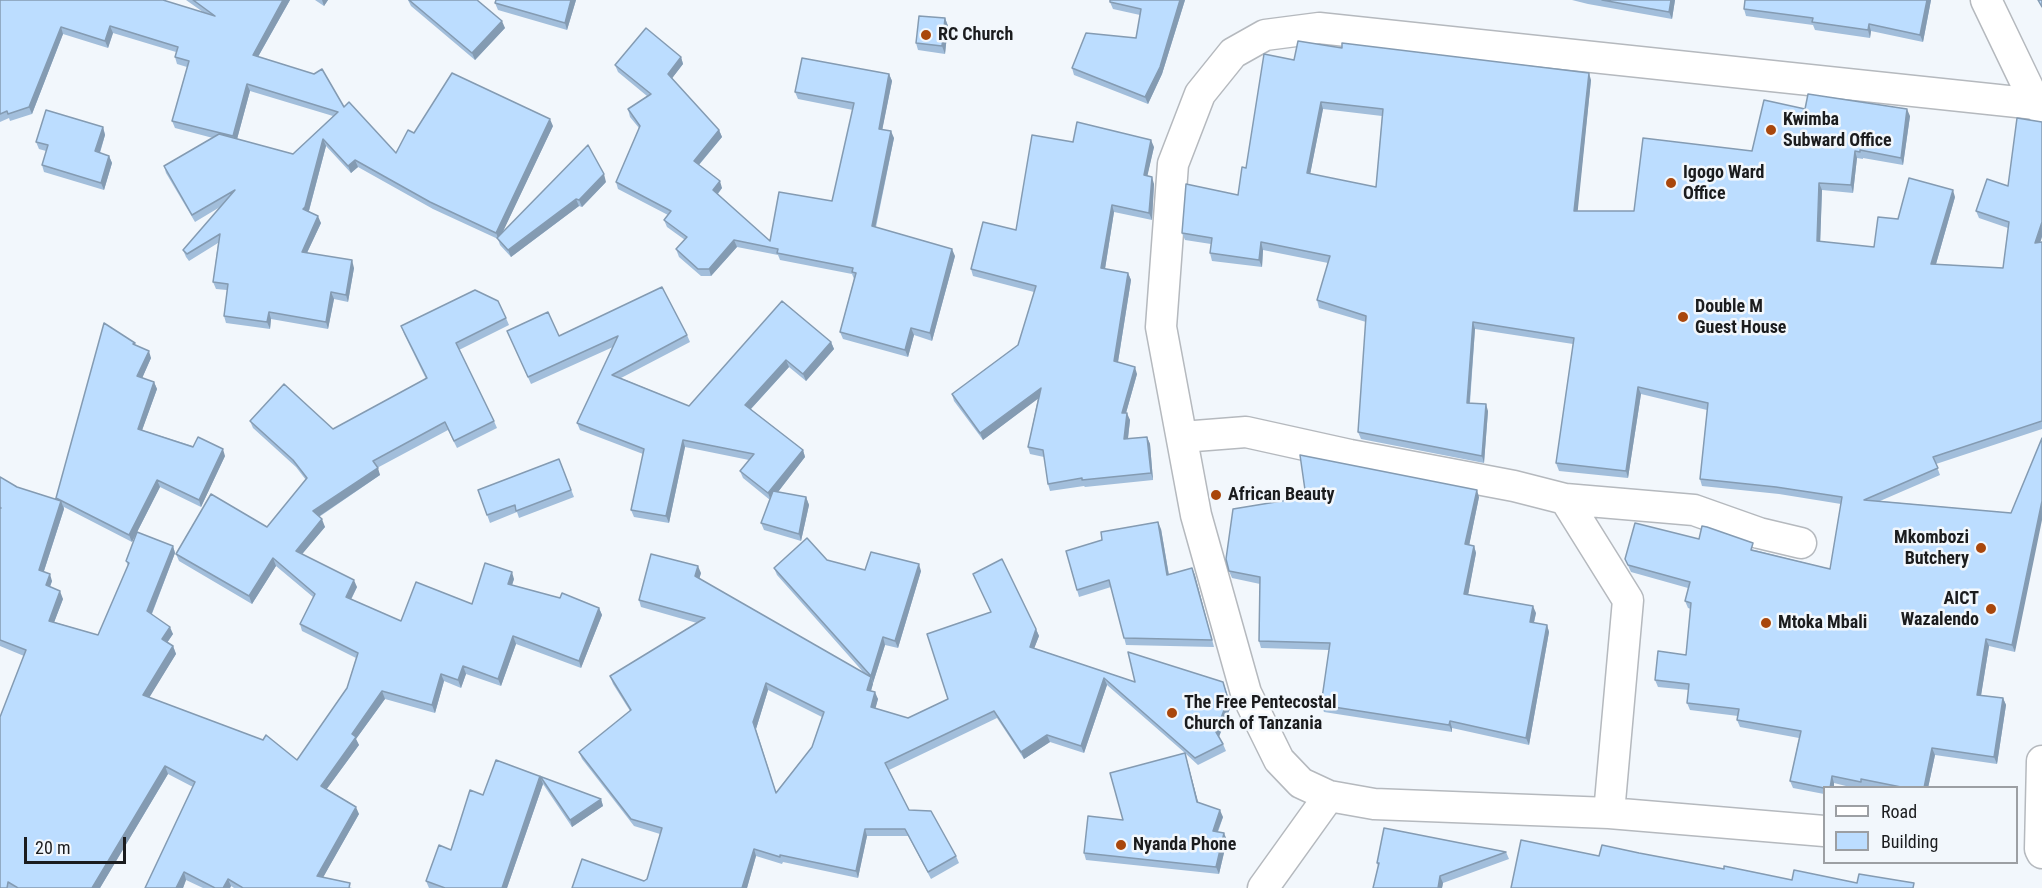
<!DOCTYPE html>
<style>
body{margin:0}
#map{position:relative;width:2042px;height:888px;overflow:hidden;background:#f2f7fc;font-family:"Roboto Condensed",sans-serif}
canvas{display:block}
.legend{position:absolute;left:1823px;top:786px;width:195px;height:78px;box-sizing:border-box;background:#f2f7fc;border:2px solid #9c9fa3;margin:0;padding:8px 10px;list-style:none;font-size:18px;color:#1b1c1e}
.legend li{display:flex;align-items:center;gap:12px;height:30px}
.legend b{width:30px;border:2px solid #9c9fa3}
.scale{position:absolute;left:24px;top:837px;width:102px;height:27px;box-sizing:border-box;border:3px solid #1b1c1e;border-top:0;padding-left:8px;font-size:18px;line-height:21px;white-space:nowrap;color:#1b1c1e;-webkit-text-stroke:4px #f2f7fc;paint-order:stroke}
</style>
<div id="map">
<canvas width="2042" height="888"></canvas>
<ul class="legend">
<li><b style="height:8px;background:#fff"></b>Road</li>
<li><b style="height:16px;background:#bcddff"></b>Building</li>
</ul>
<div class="scale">20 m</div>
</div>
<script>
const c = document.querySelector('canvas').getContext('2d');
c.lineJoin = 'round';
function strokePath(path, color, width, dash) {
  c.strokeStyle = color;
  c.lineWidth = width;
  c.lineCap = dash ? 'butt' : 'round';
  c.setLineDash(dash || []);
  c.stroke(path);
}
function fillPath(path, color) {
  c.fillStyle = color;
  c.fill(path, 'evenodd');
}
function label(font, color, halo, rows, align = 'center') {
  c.font = font + ' "Roboto Condensed",sans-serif';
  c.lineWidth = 5;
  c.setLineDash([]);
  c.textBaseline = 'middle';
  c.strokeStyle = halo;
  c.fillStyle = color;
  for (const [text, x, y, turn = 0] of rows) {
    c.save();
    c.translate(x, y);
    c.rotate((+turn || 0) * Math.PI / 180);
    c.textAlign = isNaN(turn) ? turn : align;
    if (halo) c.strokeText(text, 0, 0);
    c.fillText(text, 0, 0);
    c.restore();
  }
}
const minor = new Path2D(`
 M1986 0 2036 104 2042 110
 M1182 437 1246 432 1350 455 1514 486 1565 499 1628 600 1609 813
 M1565 499 1694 510 1759 533 1801 543
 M2042 761 2040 849 2042 853
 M1824 831 1609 813 1374 804 1329 796 1301 783 1279 760 1246 693 1196 515 1161 327 1173 164 1200 94 1233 53 1265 35 1319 28 2036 104
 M1263 888 1329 796`);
strokePath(minor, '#b5b9be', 33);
strokePath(minor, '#fff', 30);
fillPath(new Path2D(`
 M0 0 203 12 186 0H290L258 57 344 107 396 153 414 133 553 126 502 233 606 182 582 207 579 206 511 257 500 245 498 239 433 209 358 167 351 173 326 146 309 211 321 223 307 253 354 268 348 302 334 299 328 329 271 319 270 329 226 323 224 316 227 290 216 289 213 282 218 243 189 261 186 257 183 250 220 207 195 222 166 173 164 166 213 138 175 128 172 121 187 67 177 64 175 57 176 52 113 33 108 48 63 34 32 114 10 121 9 118 0 122ZM250 91 333 116 293 154 237 139Z
 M315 0H328L324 6Z
 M408 0H477L505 28 475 60 411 6Z
 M576 0 567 30 498 10 495 3Z
 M1110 0H1185L1162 74 1148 104 1074 75 1072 68 1136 38 1140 15 1113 9 1110 2Z
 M1572 0H1675L1672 19 1588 4Z
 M1931 0 1923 42 1871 31 1870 38 1815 30 1813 25 1746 16 1744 9Z
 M945 18 948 26 945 54 918 50 916 43Z
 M1342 48 1591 80 1577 211H1634L1752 151 1805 109 1910 116 1903 165 1863 158V159L1857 158 1853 193 1822 190 1820 242 1874 247 1898 219 1955 197 1936 264 2003 268 2008 228 1979 218 1976 211 1987 179 2040 242H2042V429L1936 464 1940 475 1880 501 2011 513 2015 652 1989 646 1981 695 2003 698 2006 705 1997 764 1935 755 1928 788H1872L1864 786V788H1854L1834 783V788H1824V794L1793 788 1790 781 1799 738 1740 727 1737 720 1738 716 1690 710 1687 703 1689 690 1658 687 1655 680 1686 655 1691 609 1688 608 1685 601 1688 588 1631 572 1625 559 1699 539 1755 550 1830 569 1841 504 1779 494 1702 486 1700 479 1707 410 1641 394 1628 478 1559 471 1556 463 1573 344 1475 329 1470 403 1488 411 1484 463 1361 439 1358 432 1366 322 1319 308 1317 300 1328 263 1263 250 1262 267 1212 261 1210 253 1211 244 1185 240 1182 233 1238 195 1246 168 1294 60ZM1323 109 1382 116 1376 187 1310 174Z
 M681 57 683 64 672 78 719 130 722 137 699 165 722 188 718 194 770 241 832 201 853 110 798 99 795 92 889 74 892 81 882 130 894 138 876 227 955 256 932 341 914 335 908 357 843 339 840 332 854 279 852 274 780 260 778 255 737 247 711 276H701L679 257 676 249 685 240 667 227 664 220 668 215 618 189 616 182 639 128 630 117 628 109 647 96 618 72 615 65Z
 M103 127 105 135 100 153 109 156 112 163 104 190 44 172 42 165 46 151 39 149 36 142Z
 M1073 142 1154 147 1147 176 1154 184 1152 220 1114 212 1105 269 1128 273 1131 280 1118 362 1137 374 1126 413 1130 420 1128 439 1147 437 1150 444 1153 480 1085 487 1084 486 1050 491 1048 484 1044 457 1030 454 1028 447 1038 398 983 440 954 401 952 394 1018 345 1034 292 973 276 971 269 1016 230Z
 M782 301 831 342 834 349 806 381 789 367 751 409 803 450 805 457 778 492 806 497 809 505 801 541 764 530 761 523 770 500 743 478 740 471 749 460 685 447 669 523 634 517 631 510 643 454 580 430 577 423 613 347 531 384 507 331 559 336 687 335 690 342 621 378 689 406Z
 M506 318 509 325 459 350 494 421 497 428 457 448 448 430 377 468 380 475 319 517 325 527 302 554 357 587 351 600 401 621 472 604 514 579 512 585 560 598 599 608 602 615 581 668 516 644 501 686 466 674 461 688 444 681 435 713 385 699 356 739 359 745 326 790 359 814 323 877 352 888H234L231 886 230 888H203L186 880 183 888H145L193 787 168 774 100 888H0L24 656 0 646V477L17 487 57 500 56 498 135 345 151 358 142 378 154 382 157 389 142 430 225 456 201 507 160 487 132 542 64 507V509L44 571 52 581 50 587 63 599 54 622 98 635 128 566 126 561 173 546 175 553 152 614 173 634 167 643 173 646 176 654 149 697 297 760 347 688 356 658 302 631 300 624 313 597 276 566 252 604 179 561 176 554 267 527 306 480 296 467 253 428 250 421 333 429 426 379 404 334 401 326Z
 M559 459 574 497 519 518 517 512 490 523 478 490Z
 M1479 497 1469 545 1474 546 1476 553 1468 594 1536 613 1534 623 1547 625 1549 632 1529 745 1452 728V732L1324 712 1321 705 1329 650 1261 648 1259 641 1260 584 1232 578 1229 571Z
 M1161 529 1169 575 1192 568 1214 647 1126 645 1111 587 1079 597 1077 590Z
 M827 560 865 570 921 571 898 648 885 645 873 683 871 691 878 699 875 708 908 718 948 699 991 612 973 574 1036 629 1039 636 1034 648 1135 682H1223L1231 706 1219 737 1223 744 1226 751 1198 765 1185 753 1198 803 1223 817 1218 832 1227 840 1219 874 1086 860 1084 853 1123 820 1185 753 1107 685 1084 753 1050 742 1024 759 997 718 889 770 909 810 956 856 959 863 931 879 908 836H867L858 878 783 862 782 864 756 856 747 888H572L644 881 647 879 660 834 634 826 582 759 579 752 630 711 613 684 610 676 697 623 641 607 639 600 701 573 699 579 864 673 777 575 774 568ZM768 690 822 717 812 747 776 792 756 729Z
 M496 760 601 799 603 806 572 827 543 784 507 888H429L426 881 451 850 483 795Z
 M1506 852 1509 859 1443 883 1442 888H1373L1378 866 1377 863Z`), '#a2bedb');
fillPath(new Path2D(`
 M283 0H290L255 62 253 55Z
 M322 0H328L324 6Z
 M571 0H576L567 30 565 23Z
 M1180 0H1185L1162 74 1148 104 1145 97Z
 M1671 0H1675L1672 19 1669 12Z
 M1927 0H1931L1923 42 1920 35Z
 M945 18 948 26 945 54 942 46Z
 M502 21 505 28 475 60 472 53Z
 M1869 24 1871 31 1870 38 1868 30Z
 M110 26 113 33 108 48 105 41Z
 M61 27 63 34 32 114 29 107Z
 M681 57 683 64 670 81 668 74Z
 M1589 73 1591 80 1577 218 1574 211Z
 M889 74 892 81 881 136 879 129Z
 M247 84 250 91 236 143 233 136Z
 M1321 102 1323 109 1309 180 1307 173Z
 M1907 109 1910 116 1903 165 1901 158Z
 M550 119 553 126 499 240 496 233Z
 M103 127 105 135 98 158 95 151Z
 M719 130 722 137 696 168 694 161Z
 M891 131 894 138 874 233 872 226Z
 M323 139 326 146 308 214 303 209Z
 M1151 140 1154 147 1146 182 1144 175Z
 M1855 151 1857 158 1853 193 1851 185Z
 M109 156 112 163 104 190 101 183Z
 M355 160 358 167 351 173 348 166Z
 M604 174 606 182 582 207 579 200Z
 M1152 177 1154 184 1152 220 1149 213Z
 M720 181 722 188 715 197 713 190Z
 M1819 183 1822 190 1820 248 1817 241Z
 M1953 190 1955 197 1934 271 1931 264Z
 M576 199 579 206 511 257 508 250Z
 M1112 205 1114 212 1104 275 1101 268Z
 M318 216 321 223 304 259 302 252Z
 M2042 222V237L2038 250 2035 243Z
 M734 240 737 247 711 276 709 269Z
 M1261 242 1263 250 1262 267 1259 260Z
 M952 249 955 256 932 341 930 333Z
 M352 260 354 268 348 302 346 295Z
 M1128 273 1131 280 1117 368 1114 361Z
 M331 292 334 299 328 329 326 322Z
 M269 312 271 319 270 329 267 322Z
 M1473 322 1475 329 1469 410 1467 403Z
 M911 328 914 335 908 357 905 350Z
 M831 342 834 349 806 381 803 374Z
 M149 351 151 358 140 383 137 376Z
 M786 360 789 367 748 412 745 405Z
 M1135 367 1137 374 1124 420 1122 413Z
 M154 382 157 389 140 436 138 429Z
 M1638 387 1641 394 1628 478 1626 471Z
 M1041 388 1043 395 983 440 980 433Z
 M1486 404 1488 411 1484 463 1482 456Z
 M1127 413 1130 420 1127 446 1124 439Z
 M1147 437 1150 444 1153 480 1151 473Z
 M683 440 685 447 669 523 666 516Z
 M223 449 225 456 201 507 199 500Z
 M803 450 805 457 771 501 768 493Z
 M378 468 380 475 315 519 313 511Z
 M157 480 160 487 132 542 129 535Z
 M1477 490 1479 497 1468 551 1465 544Z
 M806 497 809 505 801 541 799 534Z
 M61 501 64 509 42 577 39 570Z
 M2042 501V520L2015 652 2012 645Z
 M322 519 325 527 298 559 296 551Z
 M1158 522 1161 529 1170 582 1167 575Z
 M173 546 175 553 150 618 147 611Z
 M1474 546 1476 553 1467 601 1464 594Z
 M273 558 276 566 252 604 249 596Z
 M919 564 921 571 898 648 895 641Z
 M698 566 701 573 698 583 695 576Z
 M1192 568 1195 575 1214 647 1212 640Z
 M512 572 514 579 510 591 508 584Z
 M50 574 52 581 48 592 46 585Z
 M354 580 357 587 348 605 346 597Z
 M60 591 63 599 52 628 49 621Z
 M1533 606 1536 613 1532 630 1530 622Z
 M599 608 602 615 581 668 579 661Z
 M1547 625 1549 632 1529 745 1526 738Z
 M170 627 173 634 164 647 162 639Z
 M1036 629 1039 636 1032 654 1030 647Z
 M513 636 516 644 501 686 498 679Z
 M883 637 885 645 873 683 871 676Z
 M1986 639 1989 646 1980 702 1977 695Z
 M173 646 176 654 146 703 143 695Z
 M463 666 466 674 461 688 458 680Z
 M441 674 444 681 435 713 432 705Z
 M871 677 873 684 869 697 867 690Z
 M1104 678 1107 685 1084 753 1081 746Z
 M1223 682 1231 706 1218 739 1216 732Z
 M766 683 768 690 756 729 753 722Z
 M382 691 385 699 356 739 359 745 323 794 321 786 352 734Z
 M875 692 878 699 874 714 871 707Z
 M2003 698 2006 705 1997 764 1994 757Z
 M1450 721 1452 728V732L1449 725Z
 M1047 735 1050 742 1024 759 1021 752Z
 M1932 748 1935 755 1928 788H1924Z
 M1185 753 1187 760 1200 809 1197 802Z
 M165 766 168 774 100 888H92Z
 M540 776 543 784 507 888H502Z
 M1832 776 1834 783V788H1830Z
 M601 799 603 806 572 827 570 820Z
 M356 807 359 814 320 883 317 876Z
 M1220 810 1223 817 1215 838 1213 831Z
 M865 829 867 836 858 878 856 871Z
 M1224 833 1227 840 1219 874 1216 867Z
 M754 849 756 856 747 888H742Z
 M184 872 186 880 183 888H176Z
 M1440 876 1443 883 1442 888H1438Z
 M228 879 231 886 230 888H223Z`), '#849bb2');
const building = new Path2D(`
 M0 0H163L215 16 193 0H283L253 55 314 74 322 69 344 107 349 102 396 153 408 130 414 133 452 73 550 119 496 233 430 202 355 160 348 166 323 139 305 207 303 209 318 216 302 252 352 260 346 295 331 292 326 322 269 312 267 322 224 316 228 284 213 282 220 234 187 254 183 250 235 190 192 215 164 166 219 134 293 154 338 112 247 84 233 136 172 121 189 61 175 57 178 47 110 26 105 41 61 27 29 107 8 114 7 111 0 114Z
 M409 0H477L502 21 472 53Z
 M496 0H571L565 23 495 3Z
 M1110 0H1180L1160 67 1145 97 1072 68 1086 33 1136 38 1141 9 1110 2Z
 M1602 0H1671L1669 12Z
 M1745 0H1927L1920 35 1869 24 1868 30 1812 22 1813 18 1744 9Z
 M2038 0H2042V7Z
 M919 16 945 18 942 46 916 43Z
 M646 28 681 57 668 74 719 130 694 161 720 181 713 190 770 241 779 192 832 201 854 103 795 92 802 58 889 74 879 129 891 131 872 226 952 249 930 333 911 328 905 350 840 332 856 273 852 272 853 268 777 253 778 249 734 240 709 269H698L676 249 687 237 664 220 671 211 616 182 640 126 628 109 651 94 615 65Z
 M1298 41 1342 48V43L1589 73 1574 211H1634L1643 138 1752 151 1764 100 1805 109 1808 94 1907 109 1901 158 1860 150V152L1855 151 1851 185 1819 183 1817 241 1874 247 1878 217 1898 219 1909 178 1953 190 1931 264 2003 268 2009 222 1976 211 1987 179 2008 186 2017 118 2042 122V222L2035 243 2042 242V421L1933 457 1938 468 1864 500 2011 513 2042 438V501L2012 645 1986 639 1977 695 2003 698 1994 757 1932 748 1924 788H1906L1861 779V782L1832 776 1830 788H1824L1790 781 1801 731 1737 720 1739 709 1687 703 1689 684 1655 680 1658 651 1686 655 1691 603 1685 601 1690 582 1628 565 1625 559 1635 523 1699 539 1702 526 1707 527 1753 543 1751 550 1830 569 1842 497 1776 487 1700 479 1708 403 1638 387 1626 471 1556 463 1574 338 1473 322 1467 403 1486 404 1482 456 1358 432 1366 316 1317 300 1330 256 1261 242 1259 260 1210 253 1212 238 1182 233 1186 184 1238 195 1242 167 1246 168 1264 54 1294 60ZM1321 102 1383 109 1376 187 1307 173Z
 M46 110 103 127 95 151 109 156 101 183 42 165 48 145 36 142Z
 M1077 122 1151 140 1144 175 1152 177 1149 213 1112 205 1101 268 1128 273 1114 361 1135 367 1122 413H1127L1124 439 1147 437 1151 473 1082 480V478L1048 484 1043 450 1028 447 1041 388 980 433 952 394 1018 345 1036 286 971 269 983 222 1016 230 1032 135 1073 142Z
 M588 145 604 174 579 200 576 199 508 250 497 238Z
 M662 287 687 335 612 375 689 406 782 301 831 342 803 374 786 360 745 405 803 450 768 493 740 471 754 454 683 440 666 516 631 510 644 449 577 423 618 336 528 377 507 331 548 312 559 336Z
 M475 290 498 301 506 318 456 343 494 421 454 441 445 422 373 461 378 468 313 511 322 519 296 551 354 580 346 597 401 621 416 582 472 604 485 563 512 572 508 584 560 598 562 593 599 608 579 661 513 636 498 679 463 666 458 680 441 674 432 705 382 691 352 734 356 737 321 786 356 807 317 876 350 883 349 888H243L228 879 223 888H215L184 872 176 888H145L195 782 165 766 92 888H18L8 882 7 888H0V717L26 650 0 640V509L1 508 0 507V477L17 487 61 501 39 570 50 574 46 585 60 591 49 621 98 635 129 563 126 561 137 532 173 546 147 611 170 627 162 639 173 646 143 695 263 740 266 735 297 760 347 688 358 653 300 624 315 594 273 558 249 596 176 554 211 494 267 527 307 478 293 460 250 421 284 384 333 429 427 378 401 326Z
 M104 323 135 343 133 344 149 351 137 376 154 382 138 429 193 447 198 437 223 449 199 500 157 480 129 535 56 498Z
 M1300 455 1477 490 1465 544 1474 546 1464 594 1533 606 1530 622 1547 625 1526 738 1450 721 1449 725 1321 705 1330 643 1259 641 1260 577 1229 571 1226 559 1233 509 1306 497Z
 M559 459 571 490 516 511 515 505 487 515 478 490Z
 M773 491 806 497 799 534 761 523Z
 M1158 522 1167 575 1192 568 1212 640 1124 638 1109 580 1077 590 1066 551 1102 540 1101 532Z
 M807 538 827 560 865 570 871 552 919 564 895 641 883 637 871 676 774 568Z
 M651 554 698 566 695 576 871 677 867 690 875 692 871 707 908 718 948 699 927 634 991 612 973 574 1002 559 1036 629 1030 647 1135 682 1128 652 1223 682 1228 699 1216 732 1223 744 1195 758 1104 678 1081 746 1047 735 1021 752 994 711 885 763 909 810 931 811 956 856 928 872 905 829H865L856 871 780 855V857L754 849 742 888H572L582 859 644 881 647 879 662 828 631 819 579 752 631 710 610 676 705 618 639 600ZM766 683 824 712 812 747 776 793 753 722Z
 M1185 753 1197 802 1220 810 1213 831 1224 833 1216 867 1084 853 1088 816 1123 820 1110 773Z
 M496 760 601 799 570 820 540 776 502 888H445L426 881 439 845 451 850 470 790 483 795Z
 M1384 828 1506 852 1440 876 1438 888H1373L1379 863H1377Z
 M1521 840 1599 856 1602 845 1639 853 1724 869V866L1792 880 1794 870 1857 883 1859 874 1914 883 1913 888H1511Z`);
fillPath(building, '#bcddff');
strokePath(building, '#849bb2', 1.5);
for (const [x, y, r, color] of [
 [926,35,6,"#a9470c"],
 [1771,130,6,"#a9470c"],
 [1671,183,6,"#a9470c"],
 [1683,317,6,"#a9470c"],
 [1216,495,6,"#a9470c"],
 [1981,548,6,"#a9470c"],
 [1991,609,6,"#a9470c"],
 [1766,623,6,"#a9470c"],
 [1172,713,6,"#a9470c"],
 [1121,845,6,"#a9470c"]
]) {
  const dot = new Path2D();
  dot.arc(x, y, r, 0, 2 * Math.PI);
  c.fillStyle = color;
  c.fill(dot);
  strokePath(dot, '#f2f7fc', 2);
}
label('bold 18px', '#1b1c1e', '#f2f7fc', [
 ["RC Church",938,35],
 ["Kwimba",1783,120],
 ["Subward Office",1783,141],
 ["Igogo Ward",1683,173],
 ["Office",1683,194],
 ["Double M",1695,307],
 ["Guest House",1695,328],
 ["African Beauty",1228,495],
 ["Mkombozi",1969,538,"right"],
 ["Butchery",1969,559,"right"],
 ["AICT",1979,599,"right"],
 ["Wazalendo",1979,620,"right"],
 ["Mtoka Mbali",1778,623],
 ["The Free Pentecostal",1184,703],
 ["Church of Tanzania",1184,724],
 ["Nyanda Phone",1133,845]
], 'left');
</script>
